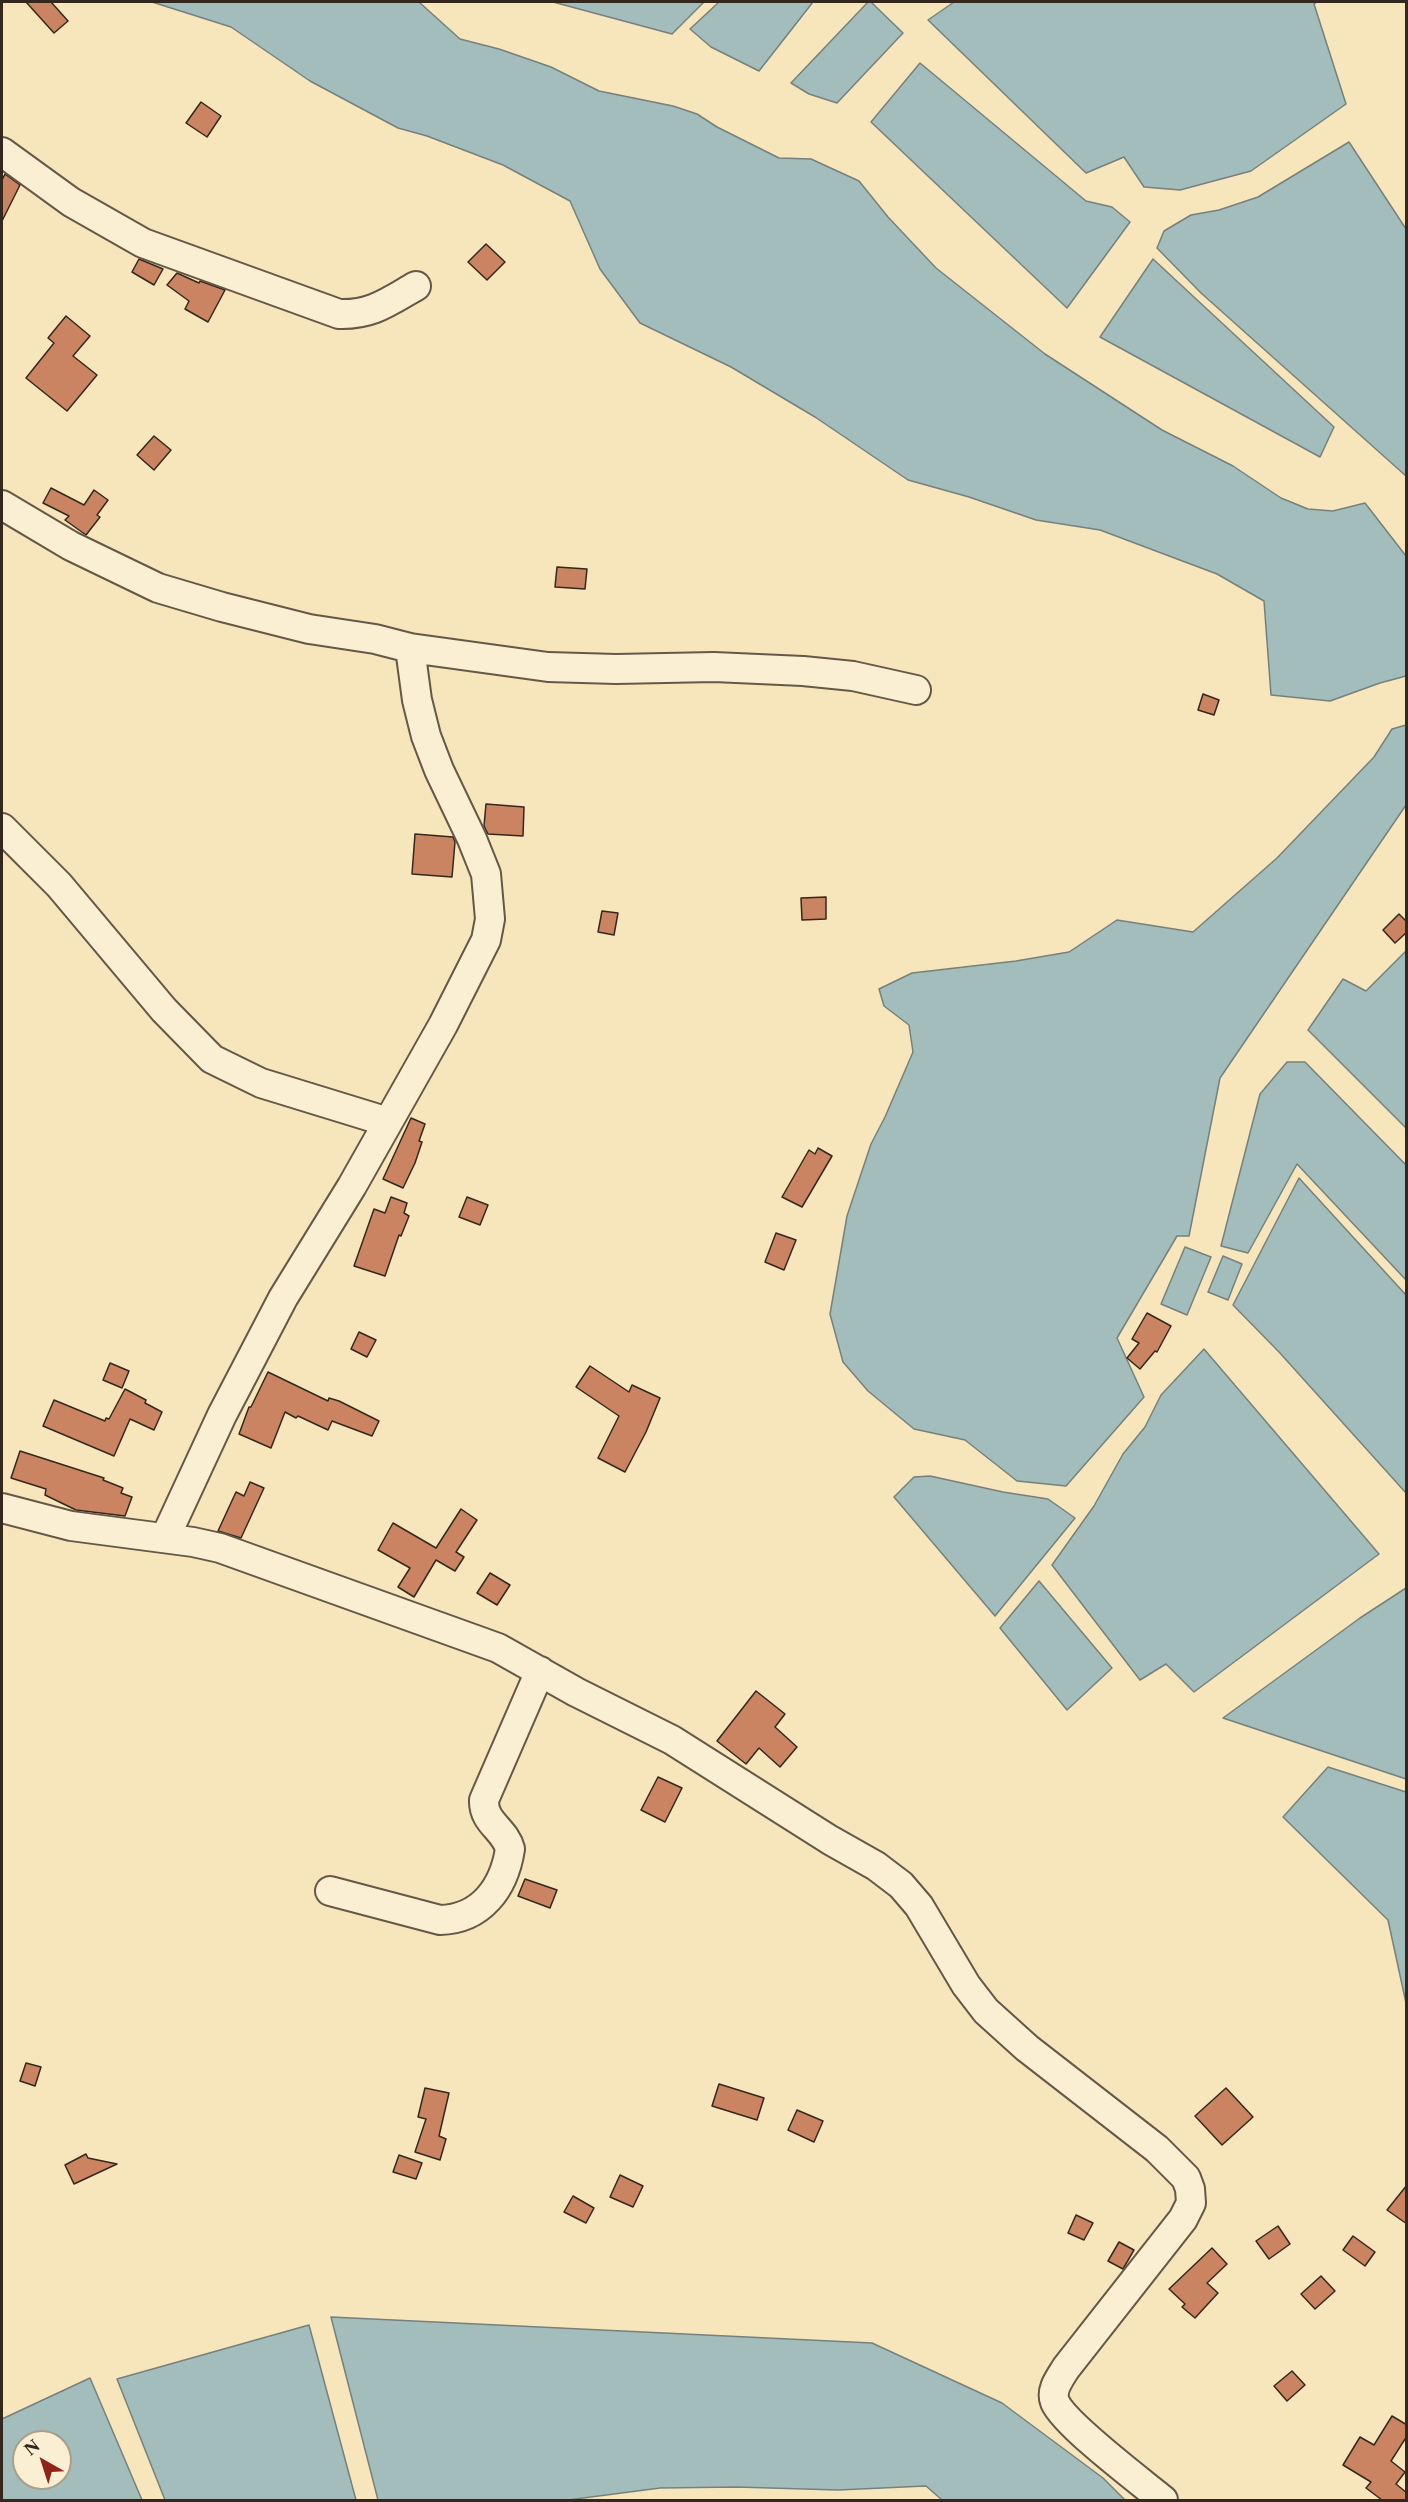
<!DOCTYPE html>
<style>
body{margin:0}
#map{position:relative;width:1408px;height:2502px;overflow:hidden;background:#f7e6bc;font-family:"Libre Caslon Text",serif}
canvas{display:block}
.frame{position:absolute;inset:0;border:3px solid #34281e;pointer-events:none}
.north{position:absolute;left:12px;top:2430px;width:60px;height:60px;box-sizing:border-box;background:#faefd3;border:2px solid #ab9f8b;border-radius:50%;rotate:321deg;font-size:16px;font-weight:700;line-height:24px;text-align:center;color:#34281e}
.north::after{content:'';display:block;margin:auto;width:21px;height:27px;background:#8f2418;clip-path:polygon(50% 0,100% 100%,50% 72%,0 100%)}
</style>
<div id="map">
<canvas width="1408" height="2502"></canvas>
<div class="frame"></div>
<div class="north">N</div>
</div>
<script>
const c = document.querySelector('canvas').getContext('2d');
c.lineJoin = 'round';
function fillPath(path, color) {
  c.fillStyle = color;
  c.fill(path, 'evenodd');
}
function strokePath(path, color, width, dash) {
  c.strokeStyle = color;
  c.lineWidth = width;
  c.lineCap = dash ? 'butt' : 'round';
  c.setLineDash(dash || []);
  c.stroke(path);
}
const water = new Path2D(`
 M152 2H419L460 39 499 49 551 67 599 91 673 106 697 114 717 127 779 158 811 159 859 181 888 217 936 268 1045 354 1162 430 1233 466 1281 498 1308 509 1333 511 1365 503 1406 556V676L1380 683 1330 701 1271 695 1264 601 1217 574 1100 530 1036 520 969 497 908 480 815 417 731 367 640 323 600 269 570 201 503 165 427 136 398 128 310 81 231 27Z
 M553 2H704L672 34Z
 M719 2H813L759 71 711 47 690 29Z
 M868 2H871L903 33 837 103 809 94 791 83Z
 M954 2H1317L1314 4 1346 104 1251 171 1180 190 1144 187 1124 157 1086 173 928 20Z
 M920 63 1086 201 1112 207 1130 222 1067 308 871 122Z
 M1349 142 1406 229V476L1201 293 1157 248 1164 231 1191 215 1219 210 1258 197Z
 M1153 259 1334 427 1320 457 1100 337Z
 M1406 725V805L1220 1078 1189 1236H1177L1117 1338 1144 1397 1066 1486 1017 1481 965 1440 914 1429 868 1391 843 1362 830 1314 847 1216 871 1144 885 1117 913 1052 909 1025 884 1006 879 989 912 973 1016 961 1069 952 1117 920 1193 932 1277 858 1374 757 1392 729Z
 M1406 951V1128L1308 1030 1343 979 1366 991Z
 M1287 1062H1305L1406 1165V1280L1297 1164 1248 1253 1221 1246 1260 1094Z
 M1299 1178 1406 1295V1493L1279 1352 1233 1305Z
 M1185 1247 1211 1257 1187 1315 1161 1304Z
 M1223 1256 1242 1264 1228 1300 1208 1292Z
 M1204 1349 1379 1554 1194 1692 1166 1664 1140 1680 1052 1565 1094 1506 1123 1454 1145 1427 1161 1395Z
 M930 1476 1003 1492 1048 1499 1075 1518 995 1616 894 1497 914 1477Z
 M1039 1581 1112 1668 1067 1710 1000 1628Z
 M1406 1588V1779L1223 1718 1360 1618Z
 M1328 1767 1406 1792V2003L1388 1920 1283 1817Z
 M331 2317 872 2343 1002 2403 1103 2478 1125 2500H942L926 2486 838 2490 736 2487 660 2488 568 2500H378Z
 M309 2325 356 2500H165L117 2379Z
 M90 2378 142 2500H2V2419ZM24 2442H60V2478H24Z`);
fillPath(water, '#a2bdbb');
strokePath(water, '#76817c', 1.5);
const building = new Path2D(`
 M26 2H51L68 21 54 33Z
 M201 102 221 116 207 137 186 123Z
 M5 174 20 185 2 221V180Z
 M486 244 505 262 487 280 468 262Z
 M139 259 163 269 154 285 132 272Z
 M177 273 199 283 200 281 225 290 208 322 185 309 189 301 167 285Z
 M66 316 90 336 73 356 97 375 67 411 26 378 54 343 48 338Z
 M154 436 171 450 154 470 137 455Z
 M51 488 84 505 94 490 108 500 97 515 100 517 86 535 65 520 69 516 43 503Z
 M557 567 587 569 585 589 555 587Z
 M1203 694 1219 700 1214 715 1198 710Z
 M486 804 524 807 523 836 488 834 484 826Z
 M415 834 453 837 455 842 452 877 412 874Z
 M826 897V919L802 920 801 898Z
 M602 911 618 913 614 935 598 932Z
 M1399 914 1407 922V932L1395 943 1383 930Z
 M411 1118 425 1124 419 1141 422 1142 415 1163 403 1188 383 1179Z
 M818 1148 832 1156 802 1207 782 1197 809 1150 815 1154Z
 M391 1197 407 1203 404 1213 409 1216 401 1236 399 1235 385 1276 354 1266 374 1209 385 1213Z
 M467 1197 488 1205 480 1225 459 1217Z
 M776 1233 796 1240 784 1270 765 1262Z
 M1147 1313 1171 1326 1157 1352 1155 1351 1140 1369 1127 1358 1139 1343 1132 1339Z
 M359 1332 376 1340 367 1357 351 1349Z
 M110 1363 129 1371 122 1388 103 1380Z
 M590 1366 629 1392 632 1385 660 1398 646 1432 625 1472 598 1458 619 1416 576 1387Z
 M268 1372 328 1401 329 1398 339 1401 379 1421 372 1436 332 1421 328 1430 298 1416 296 1418 285 1412 271 1448 239 1434 249 1407H251Z
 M125 1389 146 1400 145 1403 162 1412 154 1430 130 1419 114 1456 43 1426 54 1400 105 1421 106 1418 109 1419Z
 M20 1451 104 1478 103 1480 123 1488 121 1493 132 1497 125 1516 76 1510 45 1495 46 1489 11 1478Z
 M250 1482 264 1488 241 1538 218 1531 236 1492 244 1496Z
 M461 1509 477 1520 456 1552 464 1557 455 1571 436 1560 414 1597 398 1587 410 1568 378 1550 393 1523 436 1548Z
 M490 1573 510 1585 497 1605 477 1593Z
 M756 1691 785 1714 775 1727 797 1747 780 1767 759 1748 746 1764 717 1741Z
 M658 1777 682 1788 665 1822 641 1810Z
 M525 1879 557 1890 550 1908 518 1896Z
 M26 2063 41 2067 35 2086 20 2081Z
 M719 2084 764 2098 757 2120 712 2106Z
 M425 2088 449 2093 439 2136 446 2139 440 2160 415 2152 426 2119 418 2117Z
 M1226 2088 1253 2117 1222 2145 1195 2116Z
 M797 2110 823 2121 814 2142 788 2130Z
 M86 2154 88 2158 117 2164 74 2184 65 2165Z
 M399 2155 422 2163 416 2179 393 2172Z
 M620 2175 643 2186 633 2207 610 2197Z
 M1407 2185V2224L1387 2210Z
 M573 2196 594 2208 586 2223 564 2212Z
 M1076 2215 1093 2223 1084 2240 1068 2233Z
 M1278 2226 1290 2244 1269 2259 1256 2241Z
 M1353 2236 1375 2252 1365 2266 1343 2250Z
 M1119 2242 1134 2250 1123 2269 1108 2261Z
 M1212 2248 1227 2264 1207 2283 1218 2293 1195 2318 1182 2307 1185 2304 1169 2289Z
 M1321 2276 1335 2291 1315 2309 1301 2294Z
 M1292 2371 1305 2385 1287 2401 1274 2386Z
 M1392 2416 1407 2425V2436L1391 2461 1405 2472 1396 2484 1407 2493V2500H1382L1366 2488 1371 2482 1343 2465 1360 2437 1374 2445Z`);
fillPath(building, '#cb8462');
strokePath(building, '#34281e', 1.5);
const minor = new Path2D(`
 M2 152 71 202 143 243 339 314C372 315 388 302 416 286
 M2 505 71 546 158 588 222 607 309 629 375 639 410 648 548 667 616 669 714 667 803 671 853 676 916 690
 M2 828 59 885 164 1010 212 1059 261 1083 388 1122
 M2 1508 71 1526 193 1542 220 1548 498 1648 576 1692 672 1740 830 1840 876 1866 901 1885 919 1906 966 1985 986 2011 1027 2048 1157 2149 1186 2178 1190 2189 1191 2203 1183 2219 1066 2368C1060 2378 1050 2390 1055 2402 1064 2424 1141 2482 1163 2500
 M165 1538 222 1415 283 1298 352 1186 443 1025 486 940 490 919 486 874 472 839 439 770 426 736 417 700 410 648
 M330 1891 440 1920C481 1919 504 1888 510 1849 505 1829 483 1823 484 1800L540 1671`);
strokePath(minor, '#655846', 32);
strokePath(minor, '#faefd3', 28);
</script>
